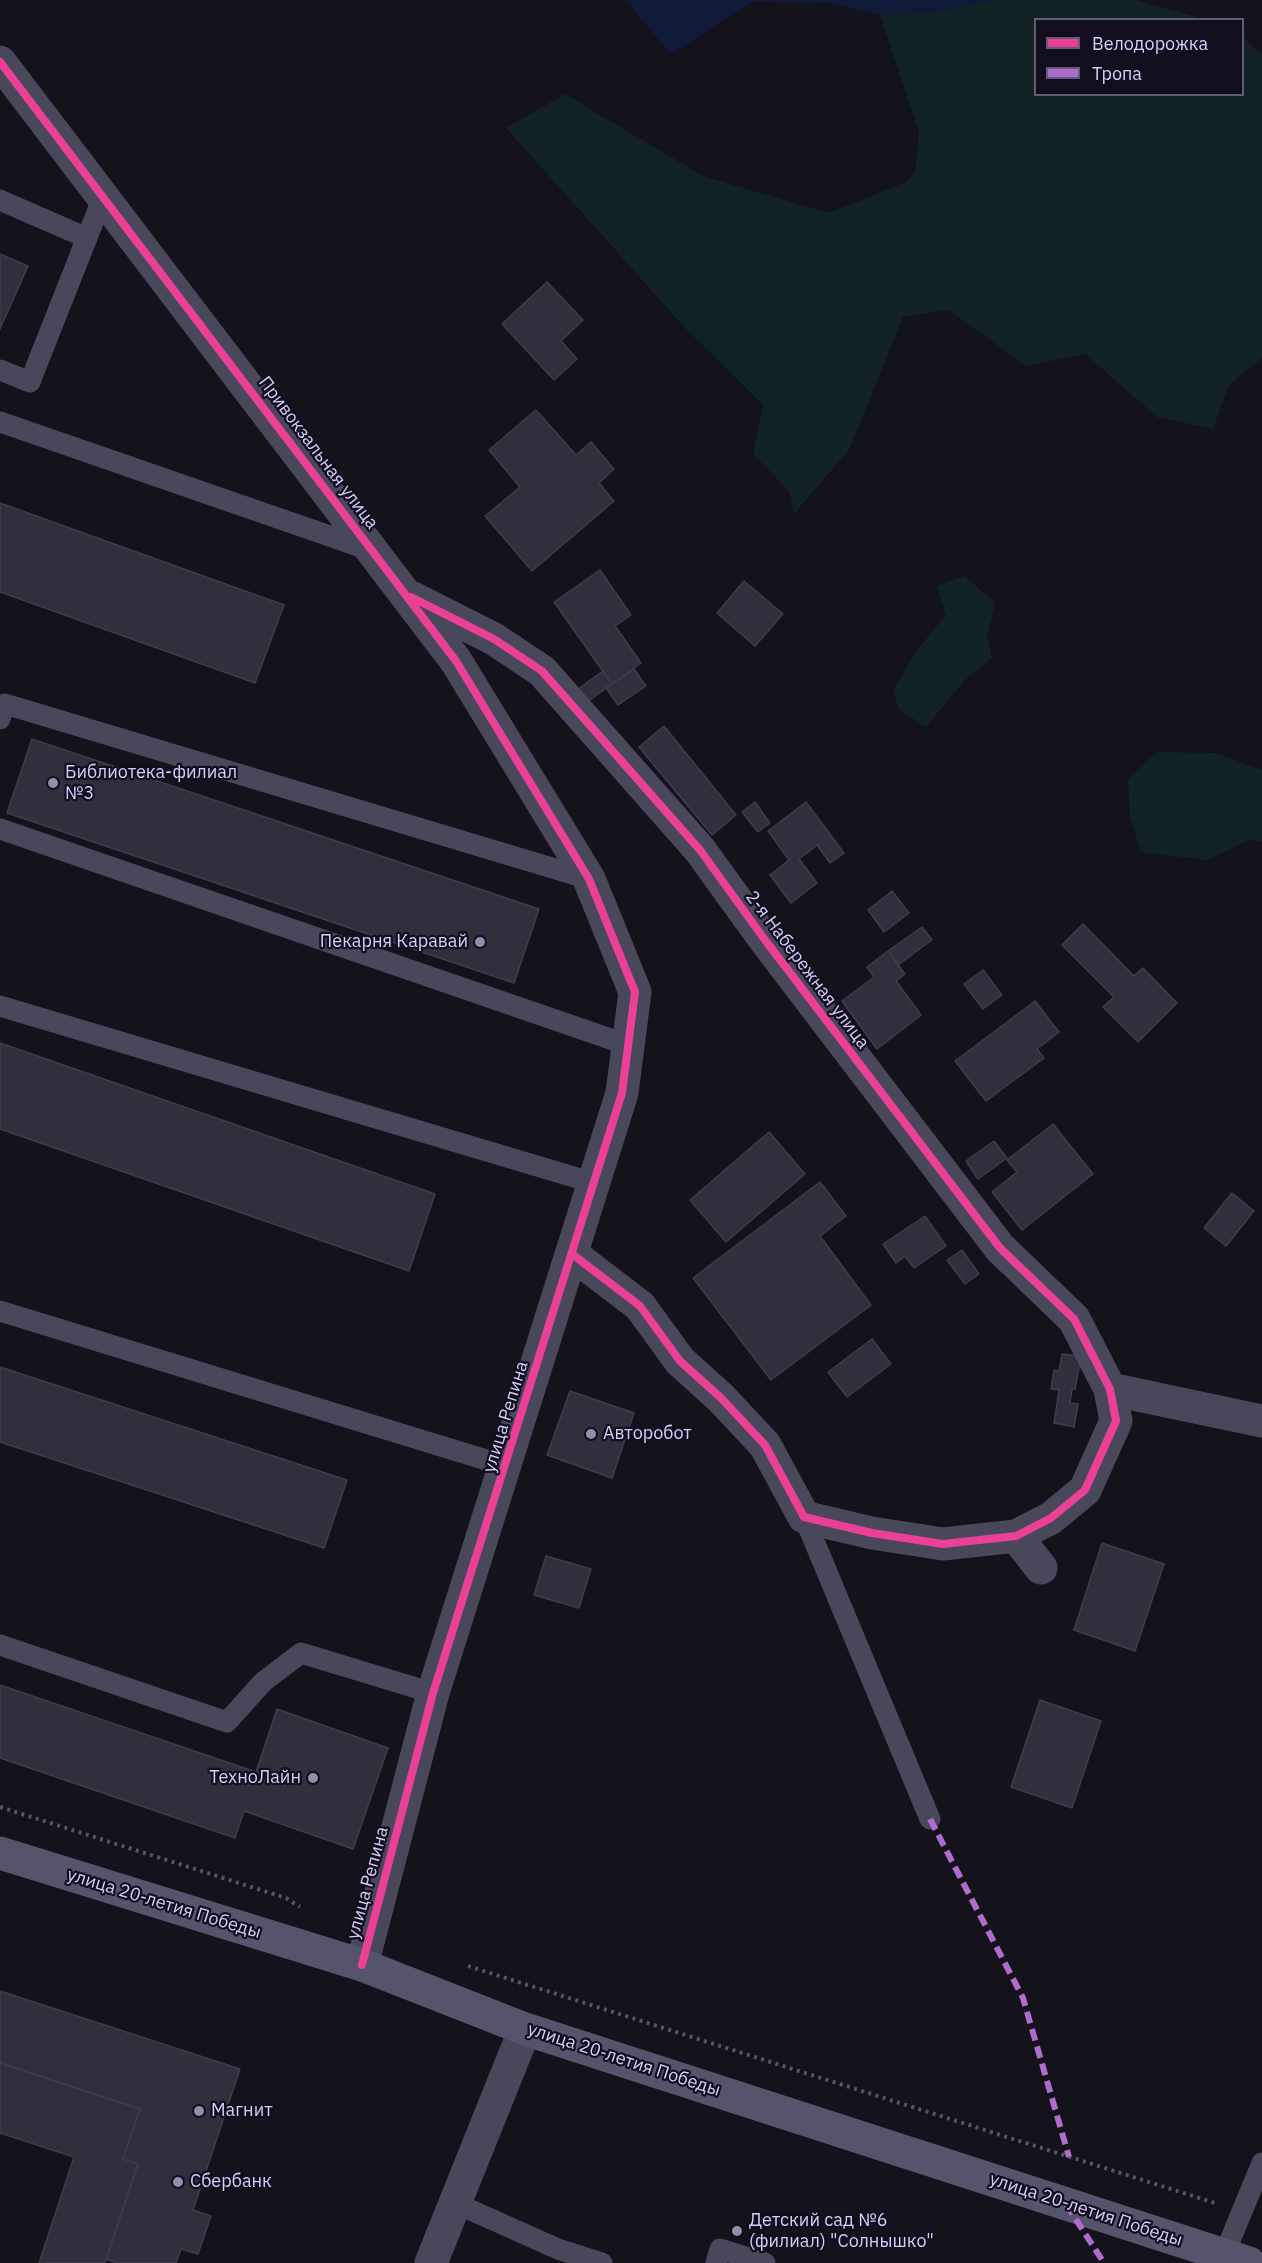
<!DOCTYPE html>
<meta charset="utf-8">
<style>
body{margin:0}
#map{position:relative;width:1262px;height:2263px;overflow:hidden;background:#14121a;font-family:"IBM Plex Sans",sans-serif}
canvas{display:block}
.legend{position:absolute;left:1034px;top:18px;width:210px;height:78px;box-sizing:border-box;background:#120e1e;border:2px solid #615b76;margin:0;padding:8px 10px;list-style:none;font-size:18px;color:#d7cefb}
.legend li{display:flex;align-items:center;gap:12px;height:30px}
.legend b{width:30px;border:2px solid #615b76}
</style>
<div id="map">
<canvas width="1262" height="2263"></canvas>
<ul class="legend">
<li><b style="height:8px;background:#ea4096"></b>Велодорожка</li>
<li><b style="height:8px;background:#b06ccc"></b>Тропа</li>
</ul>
</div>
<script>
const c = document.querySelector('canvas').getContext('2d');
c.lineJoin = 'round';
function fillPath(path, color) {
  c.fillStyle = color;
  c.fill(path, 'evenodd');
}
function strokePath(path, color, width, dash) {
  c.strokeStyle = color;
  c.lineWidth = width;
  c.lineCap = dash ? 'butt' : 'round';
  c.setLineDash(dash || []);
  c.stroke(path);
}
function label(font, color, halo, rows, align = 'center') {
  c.font = font + ' "IBM Plex Sans",sans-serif';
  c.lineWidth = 4.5;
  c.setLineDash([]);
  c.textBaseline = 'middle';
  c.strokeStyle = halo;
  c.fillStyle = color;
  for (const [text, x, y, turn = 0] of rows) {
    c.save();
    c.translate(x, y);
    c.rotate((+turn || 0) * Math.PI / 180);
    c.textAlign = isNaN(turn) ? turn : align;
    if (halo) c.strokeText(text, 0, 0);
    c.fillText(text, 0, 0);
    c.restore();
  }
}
fillPath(new Path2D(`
 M993 0H1135L1204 19 1036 20V94H1242L1243 37 1262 54V358L1229 385 1213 429 1157 417 1085 354 1025 366 949 310 903 317 849 450 794 514 789 491 753 454 763 405 685 328 506 128 565 94 703 176 829 213 906 182 915 171 919 132 880 15 936 12Z
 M964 576 996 603 987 635 992 658 965 680 926 727 898 709 893 690 917 650 946 615 937 586Z
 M1157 752 1216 753 1262 770V842L1250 840 1207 860 1141 852 1130 817 1128 780Z`), '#112325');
fillPath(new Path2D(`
 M625 0H993L936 12 880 15 829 3 754 1 671 54Z`), '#0f1b39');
const building = new Path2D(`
 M0 254 28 266 0 329Z
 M547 282 583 320 561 341 577 359 554 380 502 324Z
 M536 410 576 455 591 442 614 469 599 483 614 501 532 571 485 516 520 487 489 450Z
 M0 503 284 605 255 683 0 592Z
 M600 570 631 615 615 626 641 663 612 684 554 602Z
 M744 581 783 614 755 646 717 613Z
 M634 669 646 686 618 705 606 688Z
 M603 671 612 684 587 702 578 689Z
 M664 726 736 815 712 835 639 747Z
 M32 739 539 909 514 983 7 813Z
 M755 802 770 823 758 832 742 812Z
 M806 802 844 853 830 863 817 845 799 859 817 883 791 903 770 875 789 860 768 831Z
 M892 891 909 913 884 932 868 910Z
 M1083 924 1134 976 1143 968 1177 1003 1138 1042 1103 1007 1114 997 1062 945Z
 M922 927 932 940 898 965 888 951Z
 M888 951 905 974 896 981 921 1015 877 1049 842 1001 874 977 867 967Z
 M983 970 1002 995 983 1009 964 984Z
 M1035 1001 1059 1032 1037 1049 1044 1058 986 1101 955 1061Z
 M0 1043 435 1194 409 1271 0 1129Z
 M1053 1124 1093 1174 1022 1230 992 1192 1017 1172 1007 1160Z
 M769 1132 805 1174 726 1242 690 1200Z
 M994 1141 1007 1158 978 1179 966 1161Z
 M820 1182 846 1216 820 1236 871 1305 771 1380 693 1278Z
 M1232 1193 1254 1211 1226 1246 1204 1228Z
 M925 1216 946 1246 914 1268 905 1256 896 1263 883 1244Z
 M962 1250 979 1274 965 1284 947 1260Z
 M872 1339 891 1364 847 1397 828 1372Z
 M1062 1354 1081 1356 1075 1389H1072L1070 1403 1078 1404 1074 1427 1054 1423 1059 1390 1051 1389 1054 1370 1059 1371Z
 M0 1367 347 1480 324 1548 0 1442Z
 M570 1391 634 1413 612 1478 547 1455Z
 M1102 1543 1164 1564 1135 1651 1074 1630Z
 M546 1556 591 1569 579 1608 534 1595Z
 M0 1685 256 1772 277 1709 388 1748 353 1849 244 1811 235 1838 0 1758Z
 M1040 1700 1101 1721 1072 1808 1011 1787Z
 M0 1991 240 2069 193 2210 211 2216 198 2254 181 2249 176 2263H117L106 2259 138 2164 123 2159 140 2109 0 2063Z
 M0 2063 140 2109 123 2159 138 2164 105 2263H39L74 2157 0 2133Z`);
fillPath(building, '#322f3c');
strokePath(building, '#413c4d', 1.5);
strokePath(new Path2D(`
 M0 1807 286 1898 300 1907
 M468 1966 1215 2203`), '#4d5965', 4, [3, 4.5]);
strokePath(new Path2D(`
 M0 200 87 238
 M0 370 30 382 103 197
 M0 422 370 550
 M0 719 5 704 589 879
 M0 829 628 1045
 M0 1006 594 1183
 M0 1311 506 1466
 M804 1517 930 1819
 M0 1645 227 1722 263 1682 301 1653 433 1693
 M455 2203 558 2249 602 2263
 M1214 2260 1224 2255 1262 2163
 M716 2263 720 2249 765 2263`), '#49475a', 21);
strokePath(new Path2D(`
 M0 62 456 661 589 879 635 992 622 1093 433 1693 362 1965
 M413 598 494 639 542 671 700 850 765 940 1000 1248 1074 1319 1110 1389 1116 1421 1085 1490 1051 1518 1016 1536 943 1544 872 1533 804 1517 765 1445 721 1398 680 1361 640 1306 572 1254
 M1110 1389 1262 1421
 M1016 1536 1041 1568
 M431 2263 525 2029`), '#49475a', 33);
strokePath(new Path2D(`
 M0 1853 362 1965 525 2029 1249 2263`), '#56536d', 33);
strokePath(new Path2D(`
 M930 1819 1023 1998 1069 2157
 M1066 2204 1104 2263`), '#b06ccc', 6, [12, 6]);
strokePath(new Path2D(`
 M0 62 456 661 589 879 635 992 622 1093 433 1693 362 1965
 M411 597 494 639 542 671 700 850 765 940 1000 1248 1074 1319 1110 1389 1116 1421 1085 1490 1051 1518 1016 1536 943 1544 872 1533 804 1517 765 1445 721 1398 680 1361 640 1306 572 1254`), '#ea4096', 8);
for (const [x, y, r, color] of [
 [53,783,6,"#938cac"],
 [480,942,6,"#938cac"],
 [591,1434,6,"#938cac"],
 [313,1778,6,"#938cac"],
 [199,2111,6,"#938cac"],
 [178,2182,6,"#938cac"],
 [737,2231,6,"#938cac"]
]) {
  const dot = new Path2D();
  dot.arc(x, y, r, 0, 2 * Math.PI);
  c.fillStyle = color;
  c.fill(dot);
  strokePath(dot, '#120e1e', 2);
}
label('18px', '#d7cefb', '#120e1e', [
 ["Привокзальная улица",318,453,53],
 ["2-я Набережная улица",807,970,53],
 ["улица Репина",506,1417,-73],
 ["улица Репина",368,1883,-75],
 ["улица 20-летия Победы",164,1904,17],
 ["улица 20-летия Победы",624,2060,18],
 ["улица 20-летия Победы",1086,2210,18]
]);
label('18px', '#d7cefb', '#120e1e', [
 ["Библиотека-филиал",65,773],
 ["№3",65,794],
 ["Пекарня Каравай",468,942,"right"],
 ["Авторобот",603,1434],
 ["ТехноЛайн",301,1778,"right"],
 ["Магнит",211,2111],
 ["Сбербанк",190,2182],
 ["Детский сад №6",749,2221],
 ["(филиал) \"Солнышко\"",749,2242]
], 'left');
</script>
